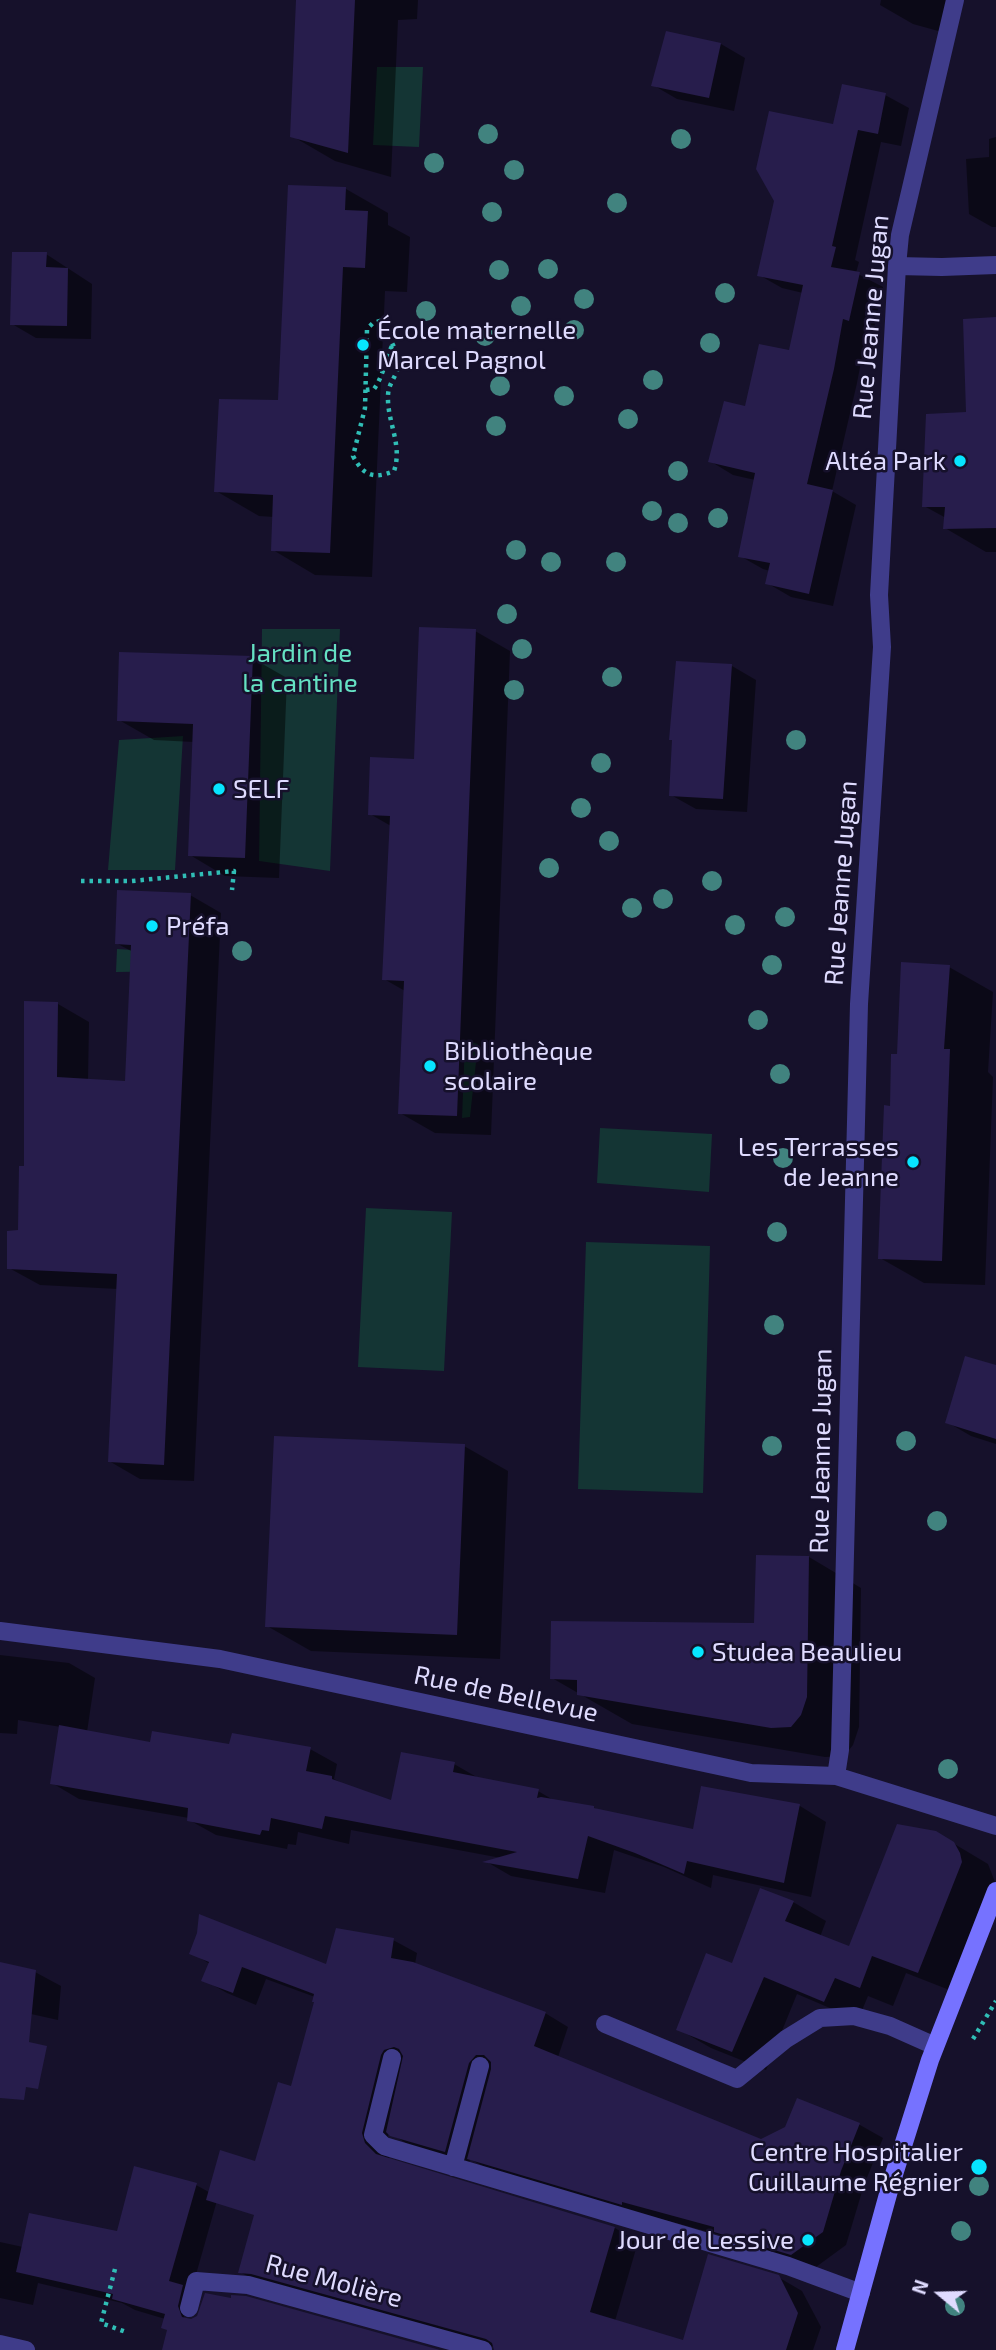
<!DOCTYPE html>
<meta charset="utf-8">
<style>
body{margin:0}
#map{position:relative;width:996px;height:2350px;overflow:hidden;background:#16112b;font-family:"Exo 2",sans-serif}
canvas{display:block}
.north{position:absolute;left:905px;top:2259px;width:70px;height:70px;-webkit-text-stroke:5px #16112b;paint-order:stroke;rotate:289deg;font-size:19px;font-weight:700;line-height:28px;text-align:center;color:#dfdbff}
.north::after{content:'';display:block;margin:auto;width:24px;height:32px;background:#dfdbff;clip-path:polygon(50% 0,100% 100%,50% 72%,0 100%)}
</style>
<div id="map">
<canvas width="996" height="2350"></canvas>
<div class="north">N</div>
</div>
<script>
const c = document.querySelector('canvas').getContext('2d');
c.lineJoin = 'round';
function fillPath(path, color) {
  c.fillStyle = color;
  c.fill(path, 'evenodd');
}
function strokePath(path, color, width, dash) {
  c.strokeStyle = color;
  c.lineWidth = width;
  c.lineCap = dash ? 'butt' : 'round';
  c.setLineDash(dash || []);
  c.stroke(path);
}
function label(font, color, halo, rows, align = 'center') {
  c.font = font + ' "Exo 2",sans-serif';
  c.lineWidth = 5;
  c.setLineDash([]);
  c.textBaseline = 'middle';
  c.strokeStyle = halo;
  c.fillStyle = color;
  for (const [text, x, y, turn = 0] of rows) {
    c.save();
    c.translate(x, y);
    c.rotate((+turn || 0) * Math.PI / 180);
    c.textAlign = isNaN(turn) ? turn : align;
    if (halo) c.strokeText(text, 0, 0);
    c.fillText(text, 0, 0);
    c.restore();
  }
}
fillPath(new Path2D(`
 M377 67H423L419 147 373 145Z
 M262 629H340L330 871 259 861Z
 M183 736 175 870H108L119 740Z
 M117 949 182 953 183 971 116 972Z
 M465 1040 478 1044 470 1117 462 1118Z
 M600 1128 712 1134 709 1192 597 1183Z
 M366 1208 452 1212 444 1371 358 1367Z
 M586 1242 710 1246 703 1493 578 1489Z`), '#143534');
fillPath(new Path2D(`
 M298 0H418L417 19 398 20 391 177 335 161 292 136Z
 M881 0H957L949 34 913 24 880 5Z
 M721 44 745 58 734 111 677 99 653 85Z
 M885 95 909 108 901 146 881 142 855 260 859 262 856 273 883 287 873 333 867 331 857 383 832 491 856 505 833 606 791 597 767 583 770 571 763 569 740 556 755 480 733 475 710 461 746 408 791 352 803 293 782 288 759 275 835 126Z
 M996 137V227H992L969 214 966 159 989 157V139Z
 M346 189 388 213V225L410 237 407 292 385 291 372 577 315 575 273 550 274 517 259 516 216 491 280 402Z
 M46 254 92 284 91 339 36 338 12 324Z
 M996 318V552H986L945 528 946 518 924 506 968 414Z
 M475 631 510 651 491 1135 435 1133 400 1113 405 991 384 979 391 826 370 814 416 761Z
 M252 658 287 678 279 878 225 876 190 855 194 742 154 740 119 720Z
 M732 666 756 680 747 812 696 809 671 795 674 740Z
 M190 895 221 913 194 1481 140 1479 109 1461 118 1289 40 1285 9 1268 20 1232 25 1167 58 1004 89 1022 88 1081 126 1083 133 952 116 943Z
 M949 967 993 992 988 1072 993 1077 985 1285 924 1283 880 1258 892 1107 899 1056Z
 M996 1367V1444L971 1436 947 1422Z
 M464 1446 508 1471 500 1659 311 1651 267 1626Z
 M809 1557 861 1588 859 1727 853 1745 844 1756 825 1757 632 1724 552 1678 756 1625Z
 M0 1655 69 1663 95 1678 87 1732 151 1744 310 1749 337 1764 334 1779 349 1787 392 1802 454 1764 480 1779 538 1791 555 1801 593 1807 600 1811 695 1831 800 1806 826 1822 811 1897 713 1875 711 1888 664 1867 614 1850 605 1893 511 1876 487 1862 501 1858 351 1830 349 1844 298 1832 296 1845 288 1844 287 1849 216 1835 189 1820V1818L79 1799 52 1783 61 1727 18 1720 17 1734 0 1733Z
 M936 1833 988 1864 995 1882 952 1991 906 1973 893 2006 868 1996 858 2020 797 1994 766 2070 711 2048 678 2029 733 1965 793 1902 826 1921 820 1937 850 1949Z
 M393 1940 417 1953 415 1964 545 2013 568 2027 558 2057 761 2141 786 2129 797 2100 860 2125 883 2138 864 2185 846 2245 816 2267 740 2245 724 2236 646 2215 645 2217 492 2171 470 2159 469 2164 415 2149 389 2132 385 2147 390 2160 615 2228 638 2242 615 2321 685 2342 778 2277 802 2291 821 2327 813 2350H495V2347L276 2287 263 2285 240 2272 255 2216 256 2163 292 2088 316 2002 315 1997 266 1979 256 2005 227 1993 204 1980 210 1964 192 1953 327 1966Z
 M0 1964 35 1972 61 1986 58 2020 13 2010 0 2005Z
 M196 2185 218 2197 182 2324 135 2310 122 2303 38 2283 33 2305 0 2298V2242L23 2247 119 2233Z`), '#0007');
fillPath(new Path2D(`
 M296 0H355L348 153 290 137Z
 M666 31 721 43 709 98 651 86Z
 M842 84 886 93 878 134 858 130 832 246 836 247 831 267 860 272 849 321 843 319 834 369 807 484 833 490 809 594 765 584 770 563 738 557 755 473 708 462 724 401 745 406 759 344 789 350 803 285 757 276 774 201 756 169 769 111 833 124Z
 M288 185 346 187 345 210 368 211 365 268 343 267 330 553 271 551 273 495 214 492 219 399 278 400Z
 M12 252H47L46 267 68 268 67 326 10 325Z
 M996 317V528L943 529 945 507H922L926 414 966 412 963 319Z
 M419 627 476 629 457 1116 398 1114 404 981 382 980 390 816 368 815 370 757 414 759Z
 M119 652 253 656 245 858 188 856 193 724 117 721Z
 M676 661 732 664 723 799 669 796 672 740H669Z
 M117 890 191 893 164 1465 108 1462 117 1274 7 1269V1231L18 1230 19 1166H24V1001L58 1002 57 1077 125 1081 131 945 115 944Z
 M901 962 950 965 944 1049H950L942 1261 878 1259 884 1105 890 1106 891 1054H897Z
 M965 1356 996 1365V1439L945 1423Z
 M274 1436 465 1444 457 1635 265 1627Z
 M756 1555 809 1556 807 1697 801 1715 791 1727 771 1728 577 1695V1680L550 1679 551 1621 754 1623Z
 M59 1725 150 1742 152 1731 229 1744 232 1733 311 1747 306 1771 332 1776V1779L391 1800 401 1752 455 1762 453 1772 539 1789 537 1798 541 1797 594 1806V1808L693 1829 701 1786 800 1804 784 1883 687 1861 684 1874 635 1853 588 1836 578 1879 482 1862 517 1852 325 1816 322 1829 271 1818 269 1831 262 1830 260 1835 187 1821 188 1808 50 1784Z
 M897 1824 936 1831 954 1842 960 1853 962 1862 918 1973 872 1956 860 1988 835 1978 824 2002 764 1977 732 2052 676 2030 706 1953 732 1963 760 1888 794 1901 785 1921 849 1946Z
 M199 1914 326 1964 336 1928 394 1938 391 1958 413 1962 546 2012 534 2046 761 2139 785 2127 797 2098 860 2123 841 2171 823 2232 791 2255 714 2232V2227L622 2202V2205L467 2159 491 2069V2062L484 2055H476L469 2063 445 2152 390 2136 386 2132 403 2056 399 2049 394 2047 384 2050 381 2055 362 2133 365 2143 376 2154 615 2227 590 2312 683 2340 708 2254 779 2275 798 2313 786 2350H494L492 2343 486 2339 251 2274 238 2273 254 2215 206 2200 220 2150 255 2161 278 2082 291 2086 314 2002H312L314 1994 242 1967 233 1993 201 1981 209 1962 189 1954 197 1933Z
 M0 1962 36 1970 29 2042 47 2046 38 2089 26 2087 24 2100 0 2098Z
 M134 2166 197 2183 169 2281 183 2285 178 2306 182 2317 191 2319 197 2316 205 2293 231 2298V2295L246 2296 440 2350H162L167 2330 161 2328 165 2314 112 2299 113 2294 16 2272 29 2213 117 2231Z`), '#271d4c');
strokePath(new Path2D(`
 M380 321C385 332 394 344 397 355 403 372 388 380 388 396 387 422 403 445 394 471 373 480 363 475 353 456L365 408 367 329 373 323Z
 M366 390 374 389C383 377 385 360 392 346
 M81 881H132L234 871 232 890
 M973 2039 996 2001
 M115 2269 101 2323 126 2332`), '#30beb6', 4.5, [3.5, 5]);
strokePath(new Path2D(`
 M605 2024 737 2079 786 2039 820 2018 854 2016 890 2026 935 2046`), '#3f3c8a', 18);
strokePath(new Path2D(`
 M897 266 942 267 996 265
 M0 1631 220 1659 751 1773 836 1776 996 1826
 M836 1776 840 1750 859 1004 882 647 879 595 897 266 900 235 955 0
 M392 2058 373 2135 384 2146 788 2266 861 2293
 M453 2167 480 2066
 M189 2308 196 2281 248 2285 483 2350
 M0 2344 26 2350`), '#3f3c8a', 18);
strokePath(new Path2D(`
 M845 2350 890 2187 930 2060 996 1891`), '#7672ff', 18);
c.fillStyle = '#41837f';
for (const [x, y] of [
 [488,134],
 [681,139],
 [434,163],
 [514,170],
 [617,203],
 [492,212],
 [548,269],
 [499,270],
 [725,293],
 [584,299],
 [521,306],
 [426,311],
 [574,330],
 [485,336],
 [710,343],
 [653,380],
 [500,386],
 [564,396],
 [628,419],
 [496,426],
 [678,471],
 [652,511],
 [718,518],
 [678,523],
 [516,550],
 [551,562],
 [616,562],
 [507,614],
 [522,649],
 [612,677],
 [514,690],
 [796,740],
 [601,763],
 [581,808],
 [609,841],
 [549,868],
 [712,881],
 [663,899],
 [632,908],
 [785,917],
 [735,925],
 [242,951],
 [772,965],
 [758,1020],
 [780,1074],
 [783,1158],
 [777,1232],
 [774,1325],
 [906,1441],
 [772,1446],
 [937,1521],
 [948,1769],
 [979,2186],
 [961,2231],
 [955,2306]
]) {
  c.beginPath();
  c.arc(x, y, 10, 0, 2 * Math.PI);
  c.fill();
}
for (const [x, y, r, color] of [
 [363,345,7,"#07e5ff"],
 [960,461,7,"#07e5ff"],
 [219,789,7,"#07e5ff"],
 [152,926,7,"#07e5ff"],
 [430,1066,7,"#07e5ff"],
 [913,1162,7,"#07e5ff"],
 [698,1652,7,"#07e5ff"],
 [979,2167,9,"#07e5ff"],
 [808,2240,7,"#07e5ff"]
]) {
  const dot = new Path2D();
  dot.arc(x, y, r, 0, 2 * Math.PI);
  c.fillStyle = color;
  c.fill(dot);
  strokePath(dot, '#16112b', 2.5);
}
label('26px', '#dfdbff', '#16112b', [
 ["Rue Jeanne Jugan",871,317,-85],
 ["Rue Jeanne Jugan",841,883,-86],
 ["Rue Jeanne Jugan",821,1451,-89],
 ["Rue de Bellevue",506,1694,12],
 ["Rue Molière",334,2281,15]
]);
label('26px', '#dfdbff', '#16112b', [
 ["École maternelle",377,330],
 ["Marcel Pagnol",377,360],
 ["Altéa Park",946,461,"right"],
 ["SELF",233,789],
 ["Préfa",166,926],
 ["Bibliothèque",444,1051],
 ["scolaire",444,1081],
 ["Les Terrasses",899,1147,"right"],
 ["de Jeanne",899,1177,"right"],
 ["Studea Beaulieu",712,1652],
 ["Centre Hospitalier",963,2152,"right"],
 ["Guillaume Régnier",963,2182,"right"],
 ["Jour de Lessive",794,2240,"right"]
], 'left');
label('26px', '#65e1c3', '#16112b', [
 ["Jardin de",300,653],
 ["la cantine",300,683]
]);
</script>
